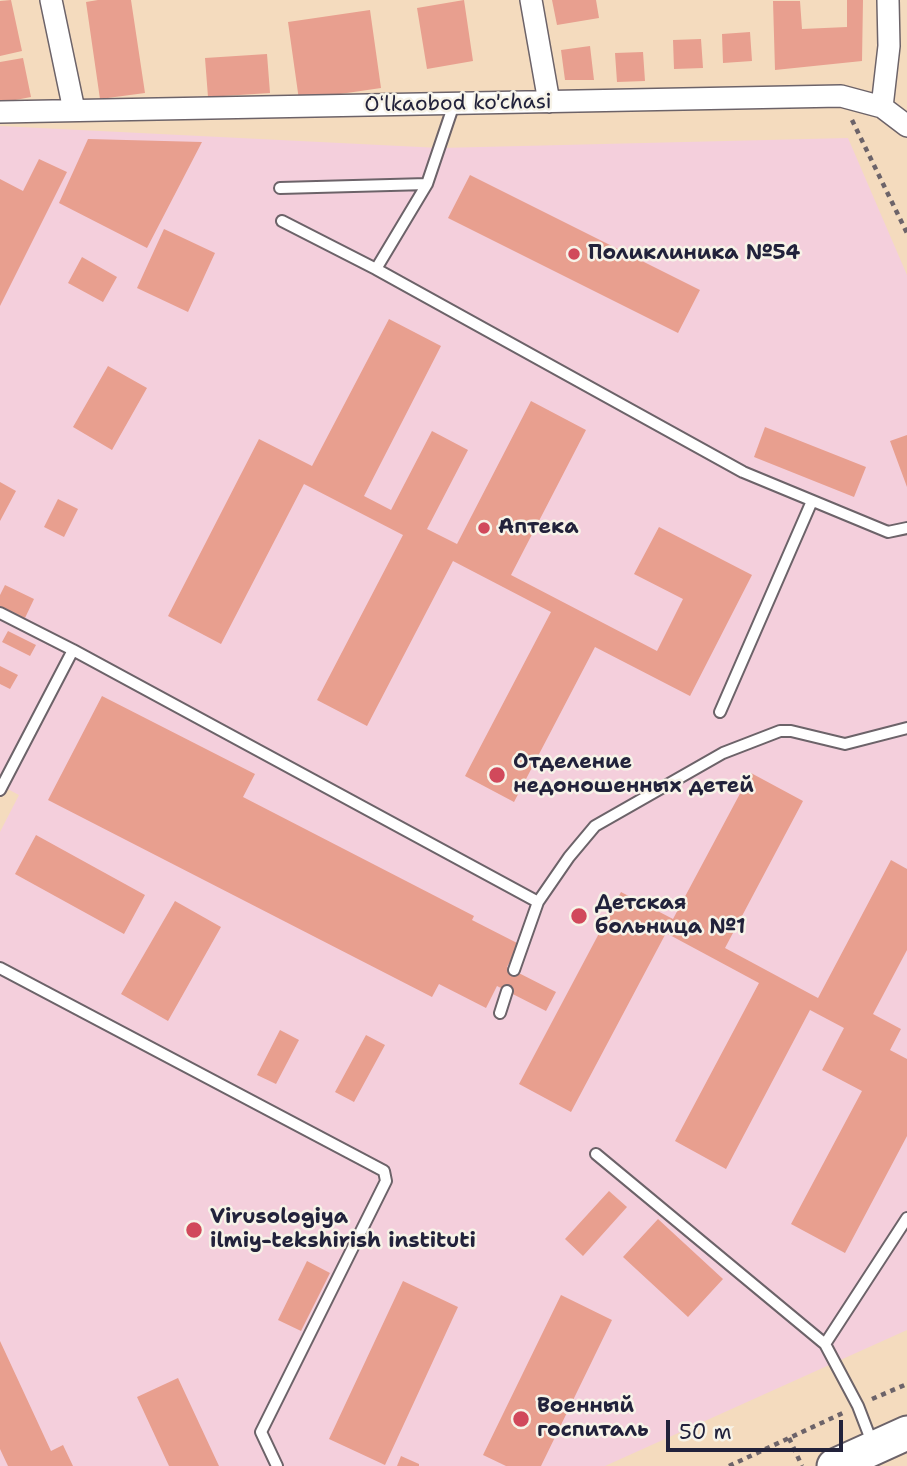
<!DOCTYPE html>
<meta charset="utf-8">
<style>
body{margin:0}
#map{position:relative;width:907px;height:1466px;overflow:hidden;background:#f4dbbe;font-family:"Shantell Sans",sans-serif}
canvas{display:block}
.scale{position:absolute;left:666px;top:1420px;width:177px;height:32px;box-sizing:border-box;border:4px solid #22223b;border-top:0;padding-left:9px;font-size:21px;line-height:24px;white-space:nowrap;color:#22223b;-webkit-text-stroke:5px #f7f3e8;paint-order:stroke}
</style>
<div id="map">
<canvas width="907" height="1466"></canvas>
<div class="scale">50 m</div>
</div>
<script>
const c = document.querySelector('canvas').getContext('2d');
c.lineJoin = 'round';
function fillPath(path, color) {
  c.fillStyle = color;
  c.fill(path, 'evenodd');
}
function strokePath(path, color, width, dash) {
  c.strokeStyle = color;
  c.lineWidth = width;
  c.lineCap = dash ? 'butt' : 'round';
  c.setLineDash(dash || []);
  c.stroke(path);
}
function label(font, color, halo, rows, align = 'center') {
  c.font = font + ' "Shantell Sans",sans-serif';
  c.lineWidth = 5;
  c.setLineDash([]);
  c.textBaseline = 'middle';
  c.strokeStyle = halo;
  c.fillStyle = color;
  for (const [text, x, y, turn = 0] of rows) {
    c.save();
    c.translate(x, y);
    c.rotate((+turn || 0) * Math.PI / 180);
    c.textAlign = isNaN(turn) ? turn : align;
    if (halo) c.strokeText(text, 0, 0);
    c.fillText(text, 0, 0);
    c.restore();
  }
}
fillPath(new Path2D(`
 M0 126 440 148 848 138 907 275V1330L605 1466H0V832L19 795 0 785Z`), '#f4cfdc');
fillPath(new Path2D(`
 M11 0 22 51 0 56V1Z
 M98 0H131L145 93 100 99 86 2Z
 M464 0 473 61 427 69 417 8Z
 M552 0H596L599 18 557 25Z
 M847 0H863L862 61 775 70 773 1H800L802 29 847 27Z
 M370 10 381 88 299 100 288 22Z
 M750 32 752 61 723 63 722 34Z
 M701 39 703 68 674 69 673 40Z
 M590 46 594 80H565L561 50Z
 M643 52 645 81 617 82 615 53Z
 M267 54 270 93 208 97 205 58Z
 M23 58 31 97 0 103V62Z
 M88 139 202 142 147 248 59 203Z
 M39 159 67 172 0 306V179L23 191Z
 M470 175 700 290 678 333 448 218Z
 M164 229 215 253 188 312 137 288Z
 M82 257 117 277 103 302 68 283Z
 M389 319 441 346 364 496 391 510 432 431 468 450 427 529 457 544 531 401 586 430 511 575 657 651 683 599 634 574 659 527 752 575 690 696 595 647 514 802 465 776 551 612 453 561 367 726 317 700 403 535 304 484 221 644 168 616 259 439 312 466Z
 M108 366 147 388 112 450 73 427Z
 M765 427 866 467 854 497 754 457Z
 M907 435V487L890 441Z
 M0 482 16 491 0 521Z
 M58 499 78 509 64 537 44 527Z
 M5 585 34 599 25 618 0 606V595Z
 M8 631 36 645 30 656 2 642Z
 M0 666 18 675 10 689 0 684Z
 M102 696 255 774 243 797 474 916 472 920 519 944 507 967 556 992 546 1011 497 986 486 1008 439 984 432 997 48 800Z
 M751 773 803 801 725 948 818 998 891 860 907 869V950L873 1014 901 1029 890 1050 907 1059V1136L845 1253 791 1224 862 1091 822 1070 844 1028 810 1010 726 1169 675 1141 759 983 666 933 571 1112 519 1084 621 892 673 919Z
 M36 835 145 895 124 934 15 874Z
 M175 901 221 927 168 1021 121 994Z
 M280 1030 299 1040 276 1084 257 1075Z
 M366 1035 385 1045 354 1102 335 1092Z
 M609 1191 627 1207 583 1256 565 1239Z
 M658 1219 723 1279 688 1317 623 1257Z
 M307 1261 330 1273 301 1331 278 1320Z
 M403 1281 458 1307 385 1465 329 1439Z
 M561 1295 612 1320 541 1466H506L483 1455Z
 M0 1341 51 1451 63 1445 73 1466H8L0 1449Z
 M178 1378 219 1466H169L137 1397Z
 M401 1456 419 1464V1466H397Z`), '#e89f8f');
const lane = new Path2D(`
 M280 188 427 184
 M282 221 376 269 743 472 888 532 907 528
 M376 269 427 184 454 104
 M0 613 73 650
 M720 712 812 501
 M0 790 73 650 538 902
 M0 968 384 1171 386 1181 261 1432 277 1466
 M514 970 538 902 569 857 595 826 723 753 780 731H791L845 744 907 728
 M500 1013 507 991
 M596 1154 825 1344 858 1406 873 1445
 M825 1344 907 1218`);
const street = new Path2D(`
 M51 0 74 110
 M531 0 549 102
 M882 107 889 46 888 0
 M0 112 841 96 882 107 907 126`);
const primary = new Path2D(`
 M834 1466 907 1433`);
strokePath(lane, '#6c6369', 14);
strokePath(street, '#6c6369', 24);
strokePath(primary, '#6c6369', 37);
strokePath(new Path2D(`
 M852 120 907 233
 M872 1399 907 1384
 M789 1438 802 1466
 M729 1466 845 1412`), '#6c6369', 4.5, [5, 5]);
strokePath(lane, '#fff', 10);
strokePath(street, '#fff', 21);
strokePath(primary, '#fff', 33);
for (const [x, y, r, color] of [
 [574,254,7,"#d1495b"],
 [484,528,7,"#d1495b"],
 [497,775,9,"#d1495b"],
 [579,916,9,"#d1495b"],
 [194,1230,9,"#d1495b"],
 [521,1419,9,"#d1495b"]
]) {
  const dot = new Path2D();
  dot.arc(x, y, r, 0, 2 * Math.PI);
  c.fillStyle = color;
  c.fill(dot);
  strokePath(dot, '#f7f3e8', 2.5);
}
label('21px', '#22223b', '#f7f3e8', [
 ["Oʻlkaobod ko'chasi",458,104,-1]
]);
label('bold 21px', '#22223b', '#f7f3e8', [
 ["Поликлиника №54",588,254],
 ["Аптека",498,528],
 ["Отделение",513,763],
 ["недоношенных детей",513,787],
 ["Детская",595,904],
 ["больница №1",595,928],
 ["Virusologiya",210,1218],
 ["ilmiy-tekshirish instituti",210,1242],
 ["Военный",537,1407],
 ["госпиталь",537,1431]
], 'left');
</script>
